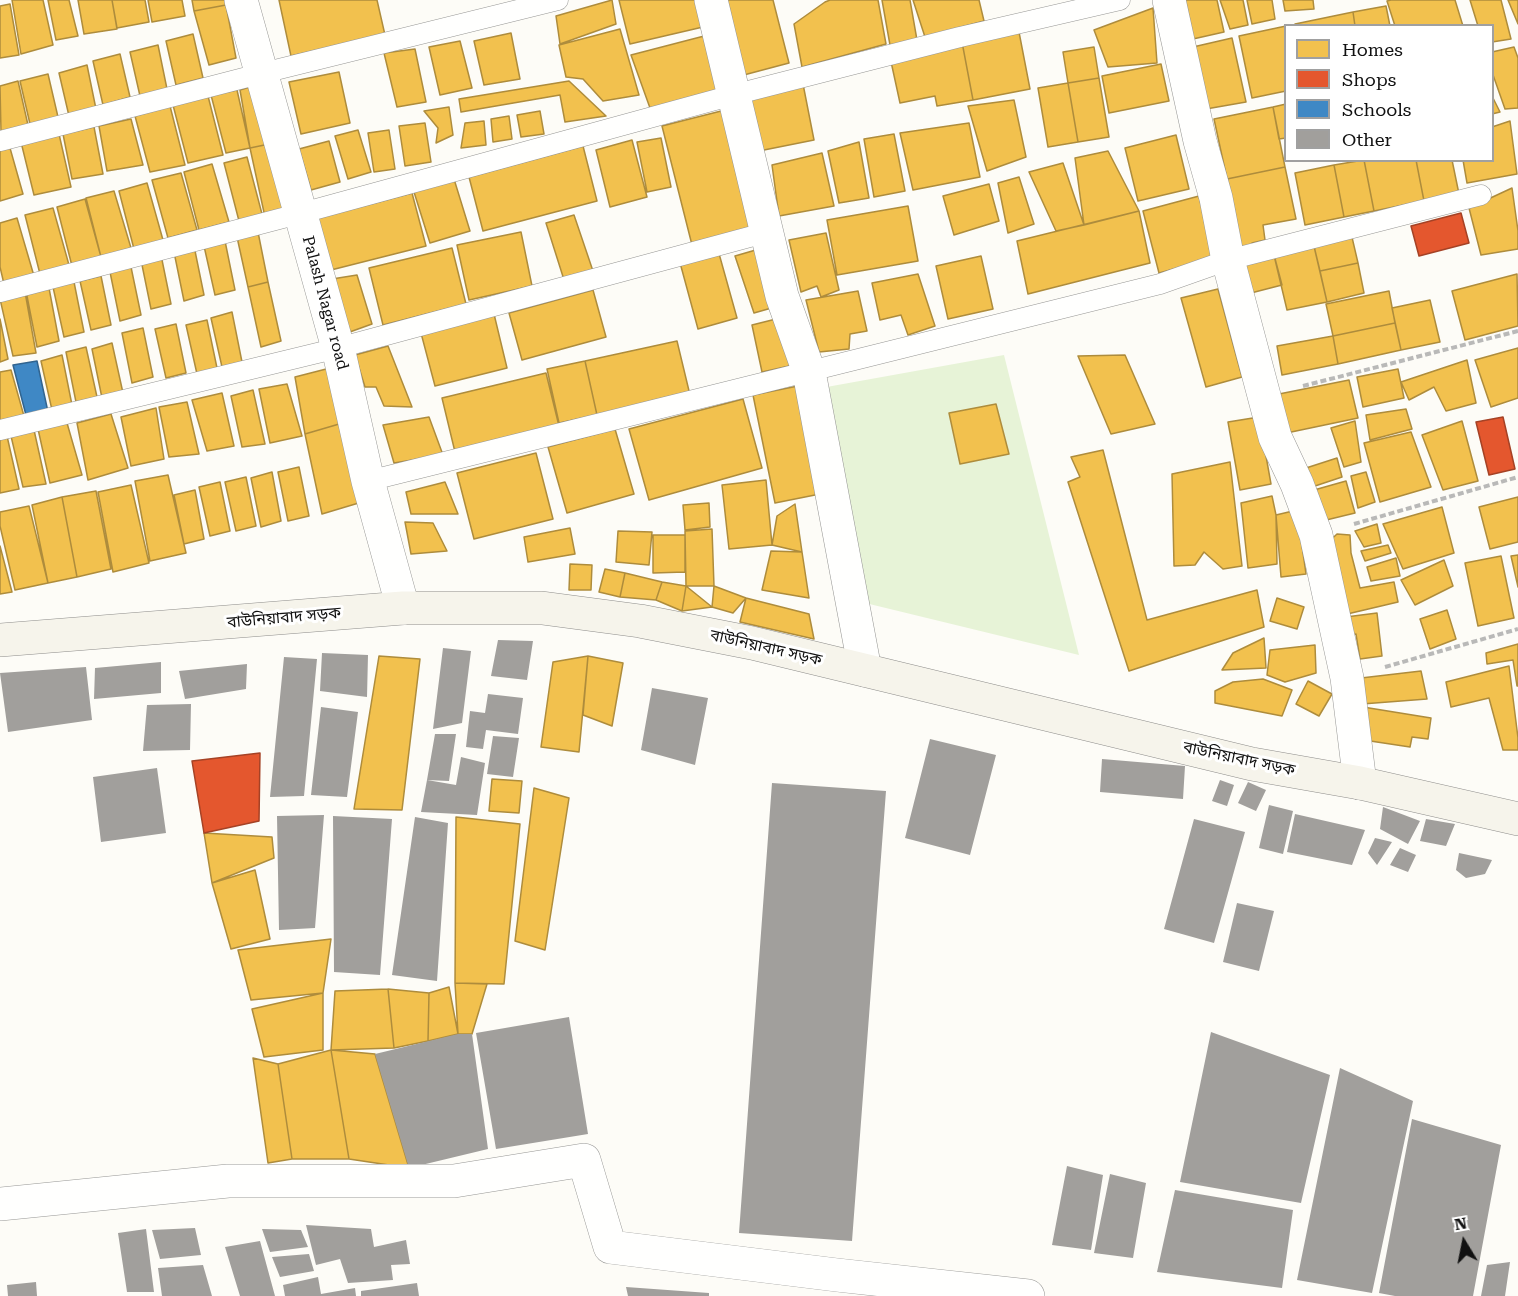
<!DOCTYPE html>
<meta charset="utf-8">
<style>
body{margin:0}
#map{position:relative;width:1518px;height:1296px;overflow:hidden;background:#fdfcf7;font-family:"Roboto Serif",serif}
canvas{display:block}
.legend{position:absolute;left:1284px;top:24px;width:210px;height:138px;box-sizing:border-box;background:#fff;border:2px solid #a0a0a0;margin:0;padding:8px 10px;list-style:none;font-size:18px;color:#111}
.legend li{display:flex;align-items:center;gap:12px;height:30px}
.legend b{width:30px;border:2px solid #a0a0a0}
.north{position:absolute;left:1434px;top:1212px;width:60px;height:60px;-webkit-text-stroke:4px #fff;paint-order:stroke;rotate:350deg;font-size:16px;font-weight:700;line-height:24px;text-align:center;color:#111}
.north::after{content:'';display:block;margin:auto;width:21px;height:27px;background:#111;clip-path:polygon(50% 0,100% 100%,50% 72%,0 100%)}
</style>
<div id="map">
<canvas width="1518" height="1296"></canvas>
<ul class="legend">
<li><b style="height:16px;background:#f2c14e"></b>Homes</li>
<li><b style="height:16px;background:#e4572e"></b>Shops</li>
<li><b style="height:16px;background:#3f88c5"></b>Schools</li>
<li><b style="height:16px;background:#a19f9c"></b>Other</li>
</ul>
<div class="north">N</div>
</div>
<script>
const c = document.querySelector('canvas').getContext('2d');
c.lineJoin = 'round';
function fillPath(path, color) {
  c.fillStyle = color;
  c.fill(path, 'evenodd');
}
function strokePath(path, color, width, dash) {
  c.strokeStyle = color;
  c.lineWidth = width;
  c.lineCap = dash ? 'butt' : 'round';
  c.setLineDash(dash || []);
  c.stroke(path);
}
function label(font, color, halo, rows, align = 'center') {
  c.font = font + ' "Roboto Serif","Noto Sans Bengali",serif';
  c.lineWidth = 6;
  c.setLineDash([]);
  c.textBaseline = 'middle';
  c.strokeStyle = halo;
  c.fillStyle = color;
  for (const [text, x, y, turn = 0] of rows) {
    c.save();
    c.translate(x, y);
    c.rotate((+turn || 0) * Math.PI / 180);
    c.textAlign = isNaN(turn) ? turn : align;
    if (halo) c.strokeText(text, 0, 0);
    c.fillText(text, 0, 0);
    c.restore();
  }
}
fillPath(new Path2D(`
 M1004 355 1079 655 853 600 821 388Z`), '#e7f3d7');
const homes = new Path2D(`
 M12 0H43L53 45 21 54Z
 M48 0H69L78 36 56 40Z
 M78 0H112L117 29 84 34Z
 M112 0H145L149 22 117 28Z
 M148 0H182L185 16 152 22Z
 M192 0H225L226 5 194 11Z
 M279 0H377L385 35 291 56Z
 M612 0 616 24 560 44 556 16Z
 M619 0H696L703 27 630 44Z
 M721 0H773L789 63 740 76Z
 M830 0H878L886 44 802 67 794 24 825 2Z
 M882 0H910L917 40 890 45Z
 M913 0H979L984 21 925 37Z
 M1184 0H1217L1224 32 1193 39Z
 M1220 0H1243L1248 25 1230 29Z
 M1247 0H1272L1275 19 1252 24Z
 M1283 0H1313L1314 9 1285 11Z
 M1391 0H1455L1463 26H1395L1387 1Z
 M1470 0H1501L1511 39 1492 42V26H1478Z
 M1508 0H1518V24Z
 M10 4 19 55 0 58V6Z
 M226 5 236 58 209 65 194 11Z
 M1386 6 1390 26H1355L1353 12Z
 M1153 8 1157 63 1108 67 1094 30Z
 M1353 12 1355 26H1295V24Z
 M1286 26V91L1252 98 1239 36Z
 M620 29 639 95 603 101 583 79 566 77 559 45Z
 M1019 32 1030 89 973 100 962 42Z
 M511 33 520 79 484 85 474 41Z
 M193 34 203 78 176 85 166 41Z
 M708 35 727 89 650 108 631 55Z
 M1232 38 1246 102 1206 109 1193 47Z
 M460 41 472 88 440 95 429 47Z
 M962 42 973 100 937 106 935 96 900 103 890 57Z
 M158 45 167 89 140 96 130 52Z
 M1094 47 1099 78 1068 83 1063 52Z
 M1514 47 1518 58V108L1505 109 1492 72V52Z
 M415 49 426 102 397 107 384 53Z
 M120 54 130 97 103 105 93 61Z
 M1161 64 1169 101 1109 113 1102 76Z
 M87 65 96 109 69 116 59 73Z
 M339 72 350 123 301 134 289 82Z
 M48 74 58 117 30 124 20 81Z
 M1099 78 1109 137 1078 142 1068 83Z
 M18 81 28 125 1 132 0 86Z
 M569 81 606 116 565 122 560 95 461 112 459 99Z
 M263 83 274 143 250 148 240 90Z
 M1068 83 1078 142 1048 147 1038 88Z
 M803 84 814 140 754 152 743 95Z
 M237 90 250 148 226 153 211 95Z
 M208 96 223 155 188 163 173 105Z
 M1492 96 1500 112 1492 114Z
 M1014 100 1026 157 987 171 968 106Z
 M1286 104V138L1279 139 1273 107Z
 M170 106 185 165 150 172 135 116Z
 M449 107 453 135 436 143 438 128 424 111Z
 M1273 107 1285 167 1227 179 1214 119Z
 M729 109 759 228 692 245 662 126Z
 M540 111 544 134 521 137 517 115Z
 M509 116 512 139 493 142 491 119Z
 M131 119 143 165 107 171 99 126Z
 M484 121 486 145 461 148 465 123Z
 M1510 121 1517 174 1467 183 1463 160H1492V127Z
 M425 123 431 162 405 166 399 126Z
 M969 123 980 177 913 190 900 133Z
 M94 127 103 174 72 179 63 134Z
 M358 130 371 172 348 179 335 136Z
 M389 130 395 169 374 172 368 133Z
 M59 134 71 187 34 195 21 142Z
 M894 134 905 191 874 197 864 139Z
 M1176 135 1189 189 1138 201 1125 148Z
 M661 138 671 187 647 192 637 142Z
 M632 140 647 197 610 207 596 150Z
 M329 141 340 182 311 190 299 149Z
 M859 142 869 198 839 203 828 151Z
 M274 143 295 208 265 217 250 148Z
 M583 146 597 201 483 231 469 177Z
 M10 148 23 194 0 201V150Z
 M1108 151 1139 211 1084 225 1075 158Z
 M822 153 834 206 779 216 772 165Z
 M247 157 262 214 239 221 224 163Z
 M1364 160 1374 211 1344 217 1334 165Z
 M1364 160H1416L1424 201 1374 211Z
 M1416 160H1452L1459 194 1424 201Z
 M1063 163 1084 225 1056 231 1029 172Z
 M212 164 229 222 199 230 184 172Z
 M1334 165 1344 217 1305 225 1295 173Z
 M1285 167 1296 219 1263 225 1265 240 1252 243 1253 250 1241 253 1227 179Z
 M181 173 197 230 168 238 152 180Z
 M1019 177 1034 224 1008 233 998 183Z
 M454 179 470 231 430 243 414 192Z
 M147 183 163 240 134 249 119 191Z
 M989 184 999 221 954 235 943 196Z
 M1512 188 1518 231V249L1481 255 1469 208Z
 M114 191 131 248 101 257 86 198Z
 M412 193 426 246 331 270 318 218Z
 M1199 196 1215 258 1159 273 1143 211Z
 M85 199 101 257 72 266 57 207Z
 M908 206 918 261 837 275 827 220Z
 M53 208 69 265 40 274 25 215Z
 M1139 211 1150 263 1028 294 1017 241Z
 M574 215 594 274 565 283 546 223Z
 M17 218 34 276 4 284 0 267V223Z
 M258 232 268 282 248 287 237 237Z
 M521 232 532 286 469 300 457 245Z
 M826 233 839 290 821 297 817 286 801 292 789 240Z
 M1351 233 1358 263 1320 271 1313 242Z
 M225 241 235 290 215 295 204 246Z
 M1313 242 1327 302 1287 310 1273 251Z
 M194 246 204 295 184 301 174 252Z
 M766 247 782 305 754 313 735 256Z
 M452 248 466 304 383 325 369 268Z
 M718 250 737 318 698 329 679 259Z
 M1273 251 1282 285 1251 293 1242 259Z
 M161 255 171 304 151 309 141 260Z
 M981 256 993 309 948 319 936 266Z
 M1358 263 1364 293 1327 302 1320 271Z
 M131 267 141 315 120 321 110 272Z
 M918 274 935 326 908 335 901 315 880 320 872 283Z
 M1517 274 1518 326 1465 340 1452 291Z
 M357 275 372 324 347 333 332 279Z
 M101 276 111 325 91 330 80 281Z
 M74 282 84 332 64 337 53 287Z
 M268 282 281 341 261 347 248 287Z
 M49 288 59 341 37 347 26 291Z
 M1218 289 1242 377 1206 387 1181 298Z
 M593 290 606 337 522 360 509 313Z
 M858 291 867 331 850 334 849 349 819 352 806 300Z
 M1389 291 1395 323 1333 336 1326 304Z
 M25 292 36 353 13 356 0 299Z
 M1430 300 1440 342 1401 350 1392 308Z
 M232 312 242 362 222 367 211 318Z
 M494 314 507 368 435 386 421 333Z
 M784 317 794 365 762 372 752 325Z
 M0 319 8 359 0 362Z
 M207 320 217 368 197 374 186 325Z
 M1395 323 1401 350 1338 364 1333 336Z
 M176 324 186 373 166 378 155 329Z
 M143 328 153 377 132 383 122 333Z
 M1333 336 1338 364 1282 375 1277 346Z
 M677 341 690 395 597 415 585 361Z
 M112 343 123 393 102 398 92 349Z
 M388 346 412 407 384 406 376 387H365L355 355Z
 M86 347 97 397 76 402 66 352Z
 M1518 348V398L1491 407 1475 360Z
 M62 355 72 405 52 410 41 361Z
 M1125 355 1155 424 1111 434 1078 356Z
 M1467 360 1476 403 1446 411 1434 387 1409 400 1401 382Z
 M585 361 597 415 559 423 547 369Z
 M330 368 346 422 305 434 295 377Z
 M1398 369 1404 398 1363 407 1357 377Z
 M11 370 24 416 0 423V372Z
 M546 373 559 426 455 452 442 398Z
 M1349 380 1358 418 1277 435 1269 396Z
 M287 384 302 436 270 443 259 389Z
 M803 385 825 493 775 503 753 395Z
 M253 390 265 444 242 447 231 396Z
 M222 393 234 446 207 451 192 400Z
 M743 399 762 468 649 500 629 429Z
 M187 402 199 454 169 457 159 407Z
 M996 404 1009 454 960 464 949 413Z
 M156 408 164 459 131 466 121 417Z
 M1406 409 1412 429 1370 440 1366 415Z
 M111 414 128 468 88 480 77 423Z
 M429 417 443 455 394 463 383 425Z
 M1259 417 1271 484 1240 490 1228 422Z
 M1355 421 1361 462 1344 467 1331 428Z
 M1462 421 1478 481 1443 490 1422 435Z
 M346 422 362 502 322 514 305 434Z
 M67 423 82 475 50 483 38 429Z
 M615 429 634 494 567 513 548 447Z
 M34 430 46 484 23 487 11 436Z
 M1411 432 1431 487 1380 502 1364 443Z
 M7 436 19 489 0 493V438Z
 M1103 450 1147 620 1257 590 1264 627 1129 671 1068 482 1080 477 1071 457Z
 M536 453 553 519 474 539 457 473Z
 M1337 458 1342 477 1306 489 1303 469Z
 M1230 462 1242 566 1223 569 1204 552 1195 565 1174 566 1172 474Z
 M299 467 309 516 288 521 278 472Z
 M272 472 281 521 261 527 251 478Z
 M1366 472 1375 502 1358 508 1351 476Z
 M168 475 186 553 150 561 135 481Z
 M246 477 256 526 236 531 225 482Z
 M766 480 772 545 729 549 722 485Z
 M1346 481 1355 513 1318 522 1307 492Z
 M220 482 230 531 210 536 199 487Z
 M445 482 458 514H411L406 492Z
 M131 485 149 563 113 572 98 492Z
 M195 490 204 539 184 544 174 495Z
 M96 491 111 569 77 577 62 497Z
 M1272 496 1276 515 1277 564 1248 568 1241 503Z
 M62 497 77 577 48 583 32 505Z
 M1518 497V542L1490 549 1479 507Z
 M709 503 710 527 685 530 683 505Z
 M795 504 802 552 772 545 777 516Z
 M29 506 48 583 15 590 0 526V512Z
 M1442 507 1454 553 1403 569 1383 524Z
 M1297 510 1306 574 1281 577 1276 515Z
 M405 522 433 523 447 551 411 554Z
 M1377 524 1381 543 1364 547 1355 531Z
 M570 528 575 554 528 562 524 537Z
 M712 529 714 586H686L685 531Z
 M618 531 652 532 649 565 616 562Z
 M1337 534 1350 535 1351 553 1360 588 1394 582 1398 602 1343 615 1322 548Z
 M653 535H685V572L653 573Z
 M1388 545 1391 553 1365 561 1361 551Z
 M0 546 12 592 0 594Z
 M771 551 802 552 809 598 762 590Z
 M1518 555V587L1511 556Z
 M1501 556 1514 618 1478 626 1465 563Z
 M1396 558 1400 576 1371 581 1367 567Z
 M1444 560 1453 586 1415 605 1401 580Z
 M570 564 592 565 591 590H569Z
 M605 569 625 573 620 597 599 592Z
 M625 573 662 582 656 600 620 597Z
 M662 582 686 586 682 611 656 600Z
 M686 586 712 607 682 611Z
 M714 586 746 598 733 613 712 607Z
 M746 598 809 614 814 639 740 622Z
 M1277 598 1304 607 1297 629 1270 621Z
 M1447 610 1456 639 1430 649 1420 619Z
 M1377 613 1382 656 1360 659 1356 634 1341 637 1338 618Z
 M1264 638 1266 668 1222 670 1233 653Z
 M1518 644V686H1517L1513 660 1487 664 1486 653Z
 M1315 645 1316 673 1285 682 1267 675 1270 650Z
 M379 656 420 659 402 810 354 809Z
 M588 656 579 752 541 747 553 662Z
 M588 656 623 663 612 726 583 715Z
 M1509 666 1518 738V750H1503L1489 698 1451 707 1446 682Z
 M1421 671 1427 699 1362 704 1361 678Z
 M1263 679 1292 690 1282 716 1215 703V691L1233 682Z
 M1308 681 1332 694 1319 716 1296 704Z
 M1363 707 1431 718 1428 739 1412 737 1410 747 1357 739Z
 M492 779 522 781 519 813 489 811Z
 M534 788 569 798 545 950 515 941Z
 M456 817 520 824 504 984 455 983Z
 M204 833 272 837 274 858 212 883Z
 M255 870 270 939 231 949 212 883Z
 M331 939 323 993 251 1000 238 950Z
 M455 983 487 984 472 1034H458Z
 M449 987 458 1034 428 1041 429 993Z
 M388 989 429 993 428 1041 394 1048Z
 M388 989 394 1048 331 1050 335 991Z
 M323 993V1050L264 1057 252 1009Z
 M331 1050 349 1159H292L278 1064Z
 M331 1050 375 1054 409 1168 349 1159Z
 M253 1058 278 1064 292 1159 268 1163Z`);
fillPath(homes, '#f2c14e');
strokePath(homes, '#ae8c3c', 1.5);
const shops = new Path2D(`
 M1461 213 1469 243 1419 256 1411 226Z
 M1503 417 1515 469 1489 475 1476 422Z
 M260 753 259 821 204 833 192 761Z`);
fillPath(shops, '#e4572e');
strokePath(shops, '#a54225', 1.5);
const schools = new Path2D(`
 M37 361 48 412 27 419 13 365Z`);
fillPath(schools, '#3f88c5');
strokePath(schools, '#31648f', 1.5);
fillPath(new Path2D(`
 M498 640 533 641 527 680 491 676Z
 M443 648 471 651 462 723 433 729Z
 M322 653 368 655 367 697 320 691Z
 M284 657 317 659 304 796 270 797Z
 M161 662V693L94 699 95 668Z
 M247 664 246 689 185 699 179 671Z
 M86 667 92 720 8 732 0 673Z
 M652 688 708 698 695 765 641 750Z
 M488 694 523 698 518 734 486 730 483 749 466 747 470 711 485 713Z
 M191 704 190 750 143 751 147 705Z
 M321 707 358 712 347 797 311 795Z
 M435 734H456L449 781 427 780Z
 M493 736 519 738 513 777 487 774Z
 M930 739 996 755 970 855 905 838Z
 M461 757 485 763 477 815 421 812 427 780 456 785Z
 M1102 759 1185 766 1183 799 1100 792Z
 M157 768 166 833 101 842 93 777Z
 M1220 780 1234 785 1227 806 1212 801Z
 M1248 782 1266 790 1256 811 1238 803Z
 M772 783 886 791 852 1241 739 1233Z
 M1269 805 1293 811 1283 854 1259 848Z
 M1383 807 1420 821 1408 844 1380 829Z
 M1295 814 1365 830 1352 865 1287 852Z
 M324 815 315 928 279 930 277 816Z
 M333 816 392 819 380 975 334 972Z
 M415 817 448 823 437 981 392 975Z
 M1194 819 1245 832 1214 943 1164 929Z
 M1426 819 1455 824 1446 846 1420 841Z
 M1375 838 1392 842 1377 865 1368 853Z
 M1400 848 1416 855 1408 872 1390 865Z
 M1459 853 1492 860 1485 874 1466 878 1456 870Z
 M1237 903 1274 911 1259 971 1223 962Z
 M569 1017 588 1134 496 1149 476 1033Z
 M1211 1032 1330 1075 1301 1203 1180 1182Z
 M458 1034H472L488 1149 409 1168 375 1054Z
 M1340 1068 1413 1101 1372 1293 1297 1280Z
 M1412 1119 1501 1145 1473 1296H1395L1379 1293Z
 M1067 1166 1103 1175 1091 1250 1052 1245Z
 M1110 1174 1146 1183 1133 1258 1094 1253Z
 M1175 1190 1293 1210 1282 1288 1157 1272Z
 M306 1225 371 1229 374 1247 406 1240 410 1264 391 1265 393 1280 348 1283 340 1259 316 1265Z
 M195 1228 201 1255 160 1259 152 1230Z
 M146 1229 154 1292H127L118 1233Z
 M262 1229 301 1230 308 1247 270 1252Z
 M260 1241 275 1296H240L225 1247Z
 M309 1254 314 1271 280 1277 272 1257Z
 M1510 1262 1505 1296H1481L1487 1265Z
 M203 1265 212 1296H162L158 1268Z
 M318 1277 321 1294 355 1288 356 1296H285L283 1285Z
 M36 1282 37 1296H8L7 1285Z
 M417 1283 419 1296H361V1291Z
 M626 1287 709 1293V1296H628Z`), '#a19f9c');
const lane = new Path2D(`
 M0 141 263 73 558 0
 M0 292 302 213 733 95 960 37 1120 0
 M0 430 338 348 768 232
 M368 481 1160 284 1228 260 1481 195`);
const street = new Path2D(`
 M241 0 338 348 368 481 403 608
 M711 0 782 296 809 372 865 670
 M1169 0 1200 141 1216 198 1228 260 1275 437 1297 484 1316 535 1347 678 1360 783
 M0 1204 228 1181H454L584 1160 610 1247 837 1275 1028 1296`);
const secondary = new Path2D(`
 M0 640 403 608H542L640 621 752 643 1252 764 1360 783 1518 819`);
strokePath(lane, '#979795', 21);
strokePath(street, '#979795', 34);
strokePath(secondary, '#8e8d8b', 34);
strokePath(new Path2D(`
 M1303 386 1518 331
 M1354 524 1518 477
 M1385 667 1518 629`), '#b9b9b8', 4, [6, 3]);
strokePath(lane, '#fffffe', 20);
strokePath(street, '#fffffe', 33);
strokePath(secondary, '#f6f4eb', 33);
label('16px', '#111', '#fff', [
 ["Palash Nagar road",325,303,75],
 ["বাউনিয়াবাদ সড়ক",284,618,-5],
 ["বাউনিয়াবাদ সড়ক",766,648,13],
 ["বাউনিয়াবাদ সড়ক",1239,759,12]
]);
</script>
